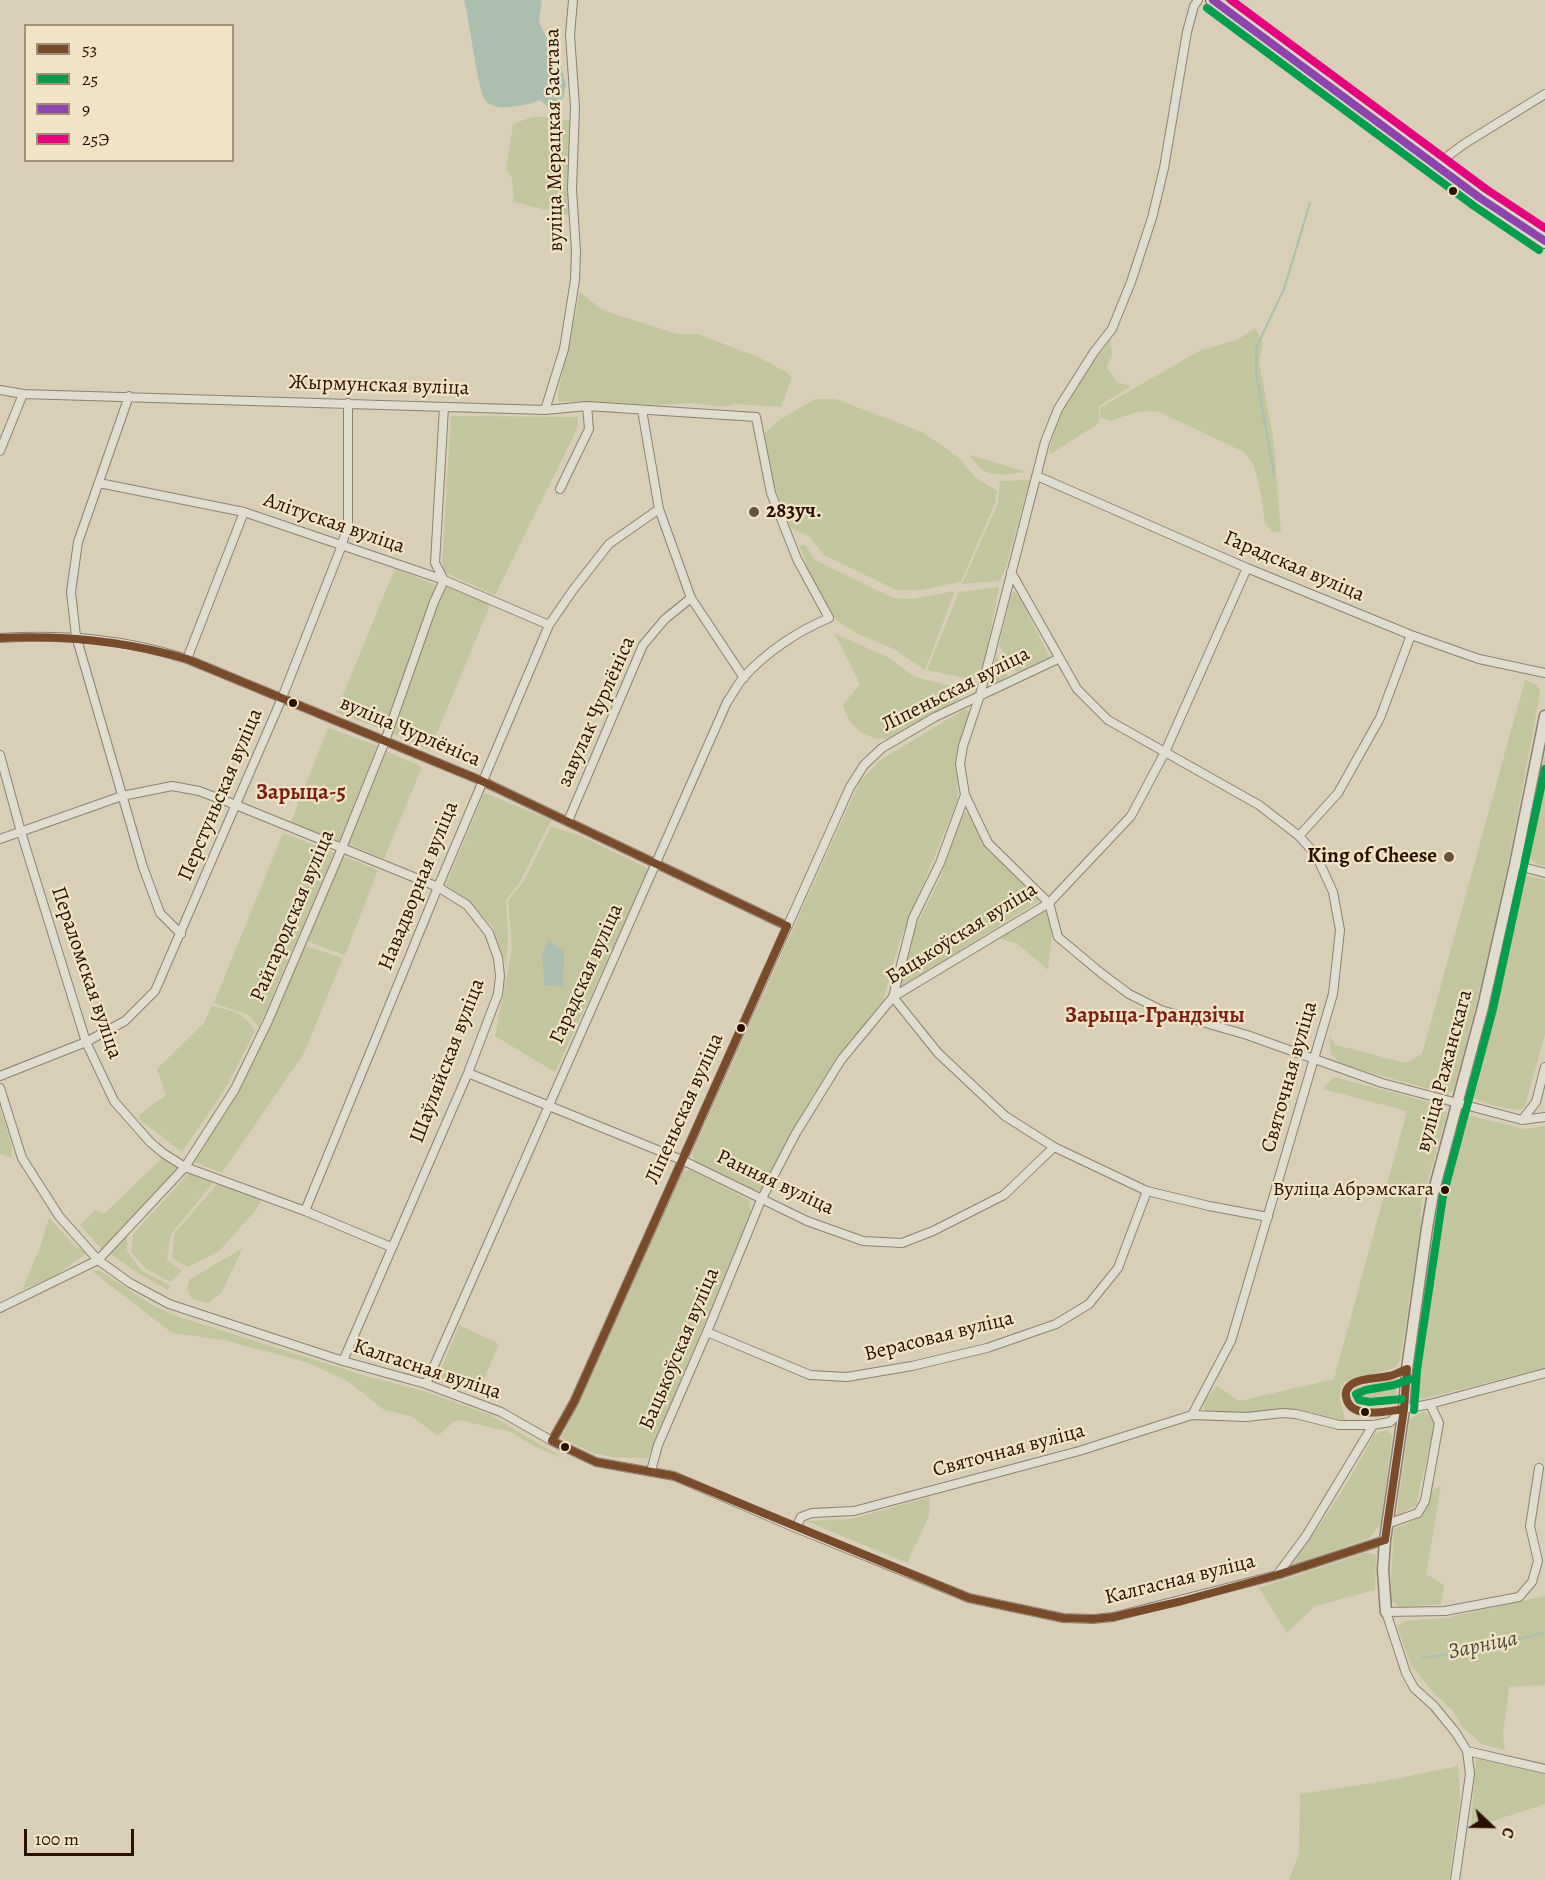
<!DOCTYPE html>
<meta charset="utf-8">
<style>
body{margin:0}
#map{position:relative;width:1545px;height:1880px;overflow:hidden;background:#d9ceb7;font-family:Alegreya,serif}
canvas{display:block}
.legend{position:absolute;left:24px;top:24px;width:210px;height:138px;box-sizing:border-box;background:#f0e3c6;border:2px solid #a18f77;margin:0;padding:8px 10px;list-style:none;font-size:18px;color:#2a1001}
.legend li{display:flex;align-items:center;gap:12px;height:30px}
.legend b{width:30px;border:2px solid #a18f77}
.north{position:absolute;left:1461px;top:1796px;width:60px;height:60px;-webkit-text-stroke:4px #f0e3c6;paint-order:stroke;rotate:112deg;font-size:16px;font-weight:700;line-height:24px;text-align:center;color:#2a1001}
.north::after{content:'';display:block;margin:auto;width:21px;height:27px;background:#2a1001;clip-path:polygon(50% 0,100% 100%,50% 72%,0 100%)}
.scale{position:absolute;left:24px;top:1829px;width:110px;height:27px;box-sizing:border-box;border:3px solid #2a1001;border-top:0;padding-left:8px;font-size:18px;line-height:21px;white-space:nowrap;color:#2a1001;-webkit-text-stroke:4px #f0e3c6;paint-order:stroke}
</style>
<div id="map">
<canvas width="1545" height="1880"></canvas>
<ul class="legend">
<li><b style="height:8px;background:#7a4b2a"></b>53</li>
<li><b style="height:8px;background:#029e4d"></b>25</li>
<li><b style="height:8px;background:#8e44ad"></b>9</li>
<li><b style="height:8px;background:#e5007d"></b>25Э</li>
</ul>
<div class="north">С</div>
<div class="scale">100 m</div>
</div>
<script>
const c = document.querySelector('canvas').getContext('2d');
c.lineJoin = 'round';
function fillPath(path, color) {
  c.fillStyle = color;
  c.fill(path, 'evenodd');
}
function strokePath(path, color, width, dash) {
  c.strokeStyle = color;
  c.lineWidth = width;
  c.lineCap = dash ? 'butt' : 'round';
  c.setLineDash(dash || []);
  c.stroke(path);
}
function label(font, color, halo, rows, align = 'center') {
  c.font = font + ' Alegreya,serif';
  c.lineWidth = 4.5;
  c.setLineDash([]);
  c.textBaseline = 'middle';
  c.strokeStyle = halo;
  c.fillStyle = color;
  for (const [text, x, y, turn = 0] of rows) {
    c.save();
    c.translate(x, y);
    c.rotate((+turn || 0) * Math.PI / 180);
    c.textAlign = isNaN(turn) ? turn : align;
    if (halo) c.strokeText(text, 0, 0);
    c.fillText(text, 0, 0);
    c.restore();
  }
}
fillPath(new Path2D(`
 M532 117H549L570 121 571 212 567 215 514 202 512 178 506 170 513 124Z
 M580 292 602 310 677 334H698L760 358 788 373 792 378 781 407 735 404 724 407 692 403 651 405 558 401V393Z
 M1255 328 1263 343 1259 361 1273 437 1281 532H1272L1265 523 1261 494 1254 465 1244 452 1157 411 1137 412 1109 421 1100 417V408L1201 350 1237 340Z
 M1110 340 1112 355 1107 367 1117 382 1131 386 1099 406V423L1049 455C1055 411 1084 375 1110 340Z
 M816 399H836L922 432 958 457 975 477 997 491 995 503 961 582 921 590H896L824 555 810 537 790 527 776 490 763 435 780 419Z
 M451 416 578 417 576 431 495 595 444 572 442 563Z
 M970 455 1027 472C1001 475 985 480 970 455Z
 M1030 480 1005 570 999 581 962 584 998 503 1000 481Z
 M799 545 806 546 815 560 893 598 912 599 955 591 925 670 894 649 856 633 836 620 813 581Z
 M395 568 437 586 384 730 336 712Z
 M446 586 491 603 430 750 392 733 436 607Z
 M999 587 983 671 974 680 927 670 959 592Z
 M1012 591 1019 595 1050 658 1017 672 999 645Z
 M835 634 886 656 915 677 963 689 958 700 891 738C868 742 849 728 843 705L860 684Z
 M996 656 1008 676 991 686 989 681Z
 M1525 680 1537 685 1540 691C1517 825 1490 958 1454 1089L1448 1094 1342 1065 1331 1054 1329 1035 1336 1045 1405 1063 1422 1054Z
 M965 709 971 712 957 765 958 799 899 943 883 1000 835 1061 811 1098 761 1191 757 1193 695 1162 692 1153 859 783 879 761Z
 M328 728 378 746 339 842 291 822Z
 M386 751 422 767 384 859 348 844Z
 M1545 756V866C1535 863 1530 861 1525 852Z
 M484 793 551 820 520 882 506 900 508 935 506 966 493 927 471 903 446 885Z
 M967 812 988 850 1042 899 901 988V979L916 926 940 879 962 814Z
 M551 827 581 836 650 869 555 1072 495 1036 512 948 508 901 524 881Z
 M283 833 335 853 259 1027 249 1015 214 1003Z
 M343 856 378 870 345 955 306 941Z
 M1528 876 1545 880V1034L1525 1106 1521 1110C1504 1109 1489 1105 1473 1098L1471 1088C1479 1074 1486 1062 1483 1046L1521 881Z
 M1047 909 1052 934 1048 970 1018 944 999 938Z
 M305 946 343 958 304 1053 222 1173 194 1162 241 1086Z
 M212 1006C234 1011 243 1012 255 1031L227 1086 182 1152 140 1120 139 1115 166 1095 157 1069 204 1023Z
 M1334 1077 1440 1105 1447 1113 1421 1205 1420 1230 1400 1360 1395 1368 1345 1382C1334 1398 1343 1404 1345 1420H1337L1294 1409 1241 1414 1205 1411 1203 1403 1217 1386 1239 1401 1334 1379 1407 1111 1323 1089Z
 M0 1108 12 1146 11 1157 0 1154Z
 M1471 1116 1525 1129 1545 1126V1368L1422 1399 1415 1395 1414 1389 1439 1214 1465 1119Z
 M162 1158 180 1166 102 1249 80 1225 95 1210 104 1214Z
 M690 1170 749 1200 751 1213 648 1458 613 1457 593 1453 561 1438 683 1171Z
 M189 1173 213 1183 171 1234 167 1260 182 1271 171 1282 146 1269 131 1252 133 1234Z
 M218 1183 261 1200 257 1209 219 1251 188 1267 172 1258 174 1234Z
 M49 1218 76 1247 87 1253 55 1276 22 1290 40 1247Z
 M127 1235V1251L142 1271 171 1286 168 1290 133 1270 108 1252Z
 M243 1248 221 1293 208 1303 192 1299 187 1289 190 1279Z
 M99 1270 152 1305 179 1317 369 1377 427 1392 490 1415 565 1459 535 1447 511 1432 460 1420 453 1422 438 1436 411 1416 384 1410 349 1382 309 1363 224 1340 172 1333 92 1271Z
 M459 1325 499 1344 478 1392 438 1377Z
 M1397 1379 1396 1396C1384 1405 1358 1411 1352 1393L1356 1387Z
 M1424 1411 1435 1422 1416 1506 1398 1515 1397 1511 1410 1419Z
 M1388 1430 1392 1436 1381 1523 1368 1539 1288 1566C1320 1528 1352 1478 1374 1434Z
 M1441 1486 1426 1574 1444 1585 1441 1604 1398 1607 1390 1598 1394 1529C1420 1518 1423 1520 1431 1491Z
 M930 1497 929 1516 907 1563 807 1521 851 1519Z
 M1364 1553H1370L1376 1555 1375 1590 1315 1606 1287 1633 1259 1588Z
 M1545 1596V1685L1509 1687 1503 1735 1505 1750 1482 1744 1463 1728 1453 1711 1433 1692 1411 1665 1397 1626 1405 1621 1445 1618Z
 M1476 1759 1529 1768 1545 1775V1804L1471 1828Z
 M1458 1766 1460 1799 1449 1880H1289L1299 1854 1300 1794 1385 1781Z`), '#c3c59f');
fillPath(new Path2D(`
 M464 0H542L539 22 561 67 566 85 563 98 551 110 540 100C527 105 497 113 486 101 477 90 470 20 464 0Z
 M548 940 564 952 563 987 544 985 542 954Z`), '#abbfaf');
strokePath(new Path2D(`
 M1274 474 1256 373V348L1284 289 1310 203
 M1422 1658 1488 1648 1545 1632`), '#abbfaf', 2);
const minor = new Path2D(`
 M1198 0 1194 6 1187 32 1164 168 1152 218 1131 282 1112 329 1094 352 1058 409 1045 442 980 695 963 746 960 764 965 795 940 863 913 918 893 997 938 1053 1005 1116 1054 1147 1147 1191 1209 1206 1268 1217
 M1436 165 1464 144 1545 94
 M0 390 23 394 545 410 587 406 756 417 771 493 797 559 829 618C798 631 766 652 743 678 737 685 733 694 727 702L426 1384
 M129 396 78 542 71 592 76 636 143 867 160 913 181 934
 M545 410 564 349 575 280 576 251 572 189 575 107 570 35 573 0
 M642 410 659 509 691 598 744 678
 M0 451 23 394
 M1037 476 1247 568 1411 635 1479 659 1545 673
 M99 483 244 512 444 580 549 625
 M560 489 589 429 587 406
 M0 638C66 634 124 639 187 659L482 781 787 926
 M187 659 244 512
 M0 755 21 832 86 1042 114 1101 150 1142 163 1153 185 1167 305 1211 391 1247
 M965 795 988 843 1049 903 1058 937 1101 973 1129 994 1161 1010 1247 1035 1382 1083 1522 1120 1545 1117
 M568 821 643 645 665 619 691 598
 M1299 836 1338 793 1380 718 1411 635
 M0 839 122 796 172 786 199 791 236 805 438 887 467 905 489 933 498 958 500 976 498 994 468 1073 343 1361
 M1515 865 1545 873
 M468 1073 682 1160 807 1221 863 1241 902 1243 933 1231 1004 1195 1054 1147
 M0 1076 86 1042 125 1021 155 991 282 698 342 545 348 523V403
 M0 1088 22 1158 59 1216 98 1260 130 1283 169 1304 343 1361 426 1384 501 1412 552 1441 596 1462 674 1476 796 1528 969 1598 1063 1618 1093 1619 1113 1617 1277 1575 1385 1540
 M1522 1120 1536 1102 1545 1067
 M305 1211 438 887 549 625 573 590 609 544 659 509
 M0 1308 98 1260 185 1167 235 1089 268 1021 342 848 385 741 434 602 444 580 435 563 444 407
 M707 1332 810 1375 847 1377 912 1366 987 1348 1056 1324 1089 1304 1118 1268 1147 1191
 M1192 1415 1246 1417 1283 1413 1296 1414 1339 1425H1373L1390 1422 1404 1409 1430 1404 1545 1373
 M552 1441 574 1402 850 787 864 765 882 748 935 717 1058 659
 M651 1471 658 1445 707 1332 761 1200 796 1133 841 1060 893 997 1049 903 1131 816 1165 752 1247 568
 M1387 1524 1418 1513 1425 1501 1439 1423 1430 1404
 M796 1528 801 1517 812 1513 854 1511 1079 1451 1192 1415 1231 1341 1333 994 1340 930 1333 892 1316 855 1299 836 1259 805 1108 720 1077 689 1011 572
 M1277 1575 1306 1536 1373 1425
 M1467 1751 1545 1769
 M1455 1880 1470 1774 1467 1751 1456 1733 1434 1706 1414 1688 1406 1673 1386 1612 1445 1611 1519 1597 1532 1582 1538 1561 1530 1526 1539 1468`);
const tertiary = new Path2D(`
 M1386 1612 1383 1570 1385 1540 1404 1409 1407 1369 1427 1228 1433 1194 1483 1007 1515 865 1545 716`);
const primary = new Path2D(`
 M1213 0 1480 198 1545 241`);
strokePath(minor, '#8b8172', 10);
strokePath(tertiary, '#8b8172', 13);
strokePath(primary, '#72685a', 16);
strokePath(minor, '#e1dcd0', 8);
strokePath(tertiary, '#e1dcd0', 10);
strokePath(primary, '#dcd6c8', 14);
strokePath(new Path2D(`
 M0 638C64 635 125 641 187 659L482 781 787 926
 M1404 1409C1388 1411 1349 1421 1346 1396 1345 1391 1348 1387 1352 1384 1363 1377 1377 1379 1389 1376 1395 1375 1401 1371 1407 1369
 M552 1441 596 1462 674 1476 969 1598 1063 1618 1093 1619 1113 1617 1182 1601 1277 1575 1385 1540
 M552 1441 574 1402 787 926
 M1385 1540 1404 1409 1407 1369`), '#7a4b2a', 8);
strokePath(new Path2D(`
 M1207 8 1474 206 1539 250
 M1402 1399 1370 1402 1359 1400 1356 1394 1366 1390 1394 1385 1411 1379
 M1414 1410 1417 1370 1443 1196 1493 1009 1545 769`), '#029e4d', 8);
strokePath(new Path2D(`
 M1213 0 1480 198 1545 241`), '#8e44ad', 8);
strokePath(new Path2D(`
 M1231 0 1486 189 1545 228`), '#e5007d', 8);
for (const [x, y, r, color] of [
 [1453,191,5,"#2a1001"],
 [754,512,6,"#675241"],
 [293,703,5,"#2a1001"],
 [1449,857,6,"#675241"],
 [741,1028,5,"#2a1001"],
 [1445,1190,5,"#2a1001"],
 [1365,1412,5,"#2a1001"],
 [565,1447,5,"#2a1001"]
]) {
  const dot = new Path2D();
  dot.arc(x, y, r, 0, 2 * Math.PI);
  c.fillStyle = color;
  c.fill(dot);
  strokePath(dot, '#f0e3c6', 2);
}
label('20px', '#2a1001', '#f0e3c6', [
 ["Вуліца Абрэмскага",1434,1190]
], 'right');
label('21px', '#2a1001', '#f0e3c6', [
 ["вуліца Мерацкая Застава",555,140,-91],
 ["Жырмунская вуліца",379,386,2],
 ["Алітуская вуліца",334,524,19],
 ["Гарадская вуліца",1294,567,23],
 ["Ліпеньская вуліца",956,690,-27],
 ["завулак Чурлёніса",597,712,-66],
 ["вуліца Чурлёніса",410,732,23],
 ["Перстуньская вуліца",221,795,-67],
 ["Навадворная вуліца",419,886,-68],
 ["Райгародская вуліца",293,916,-67],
 ["Бацькоўская вуліца",962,934,-32],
 ["Пераломская вуліца",86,973,71],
 ["Гарадская вуліца",587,974,-66],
 ["Шаўляйская вуліца",448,1061,-69],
 ["вуліца Ражанскага",1445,1071,-75],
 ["Святочная вуліца",1290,1077,-74],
 ["Ліпеньская вуліца",685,1109,-66],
 ["Ранняя вуліца",775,1183,25],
 ["Верасовая вуліца",939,1337,-14],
 ["Бацькоўская вуліца",680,1349,-67],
 ["Калгасная вуліца",427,1370,18],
 ["Святочная вуліца",1009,1451,-15],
 ["Калгасная вуліца",1180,1580,-14]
]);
label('bold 21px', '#2a1001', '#f0e3c6', [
 ["283уч.",766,512],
 ["King of Cheese",1437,857,"right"]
], 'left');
label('bold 22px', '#7a1f14', '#f0e3c6', [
 ["Зарыца-5",301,794],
 ["Зарыца-Грандзічы",1155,1017]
]);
label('italic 22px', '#504b3d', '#f0e3c6', [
 ["Зарніца",1483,1646,-12]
]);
</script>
